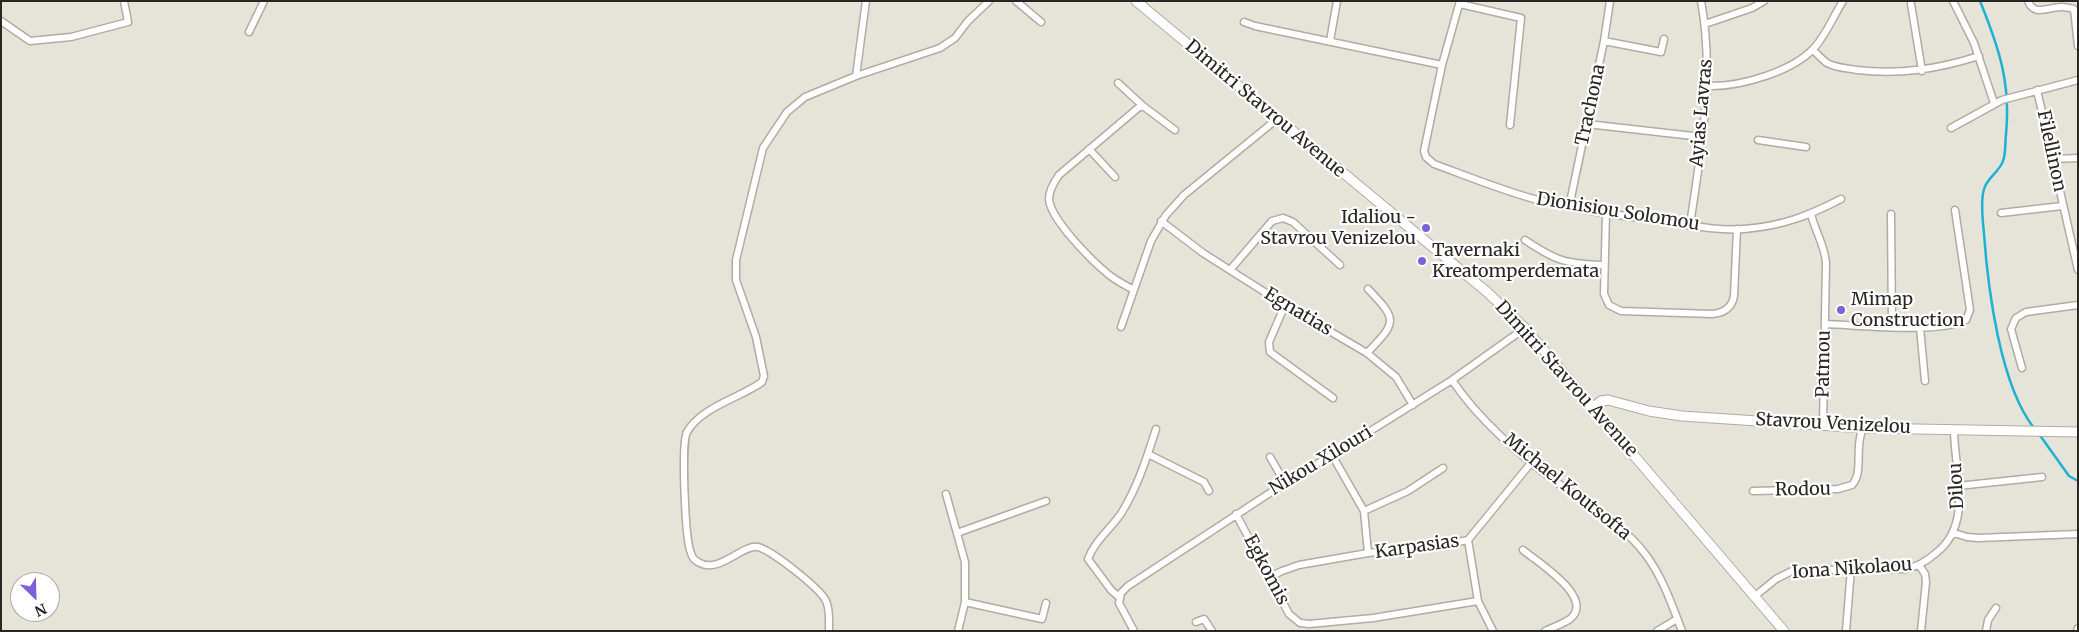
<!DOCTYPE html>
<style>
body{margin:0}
#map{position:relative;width:2079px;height:632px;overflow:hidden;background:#e6e3d9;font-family:Merriweather,serif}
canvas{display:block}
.frame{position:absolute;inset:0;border:2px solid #282723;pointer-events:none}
.north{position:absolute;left:10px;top:572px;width:50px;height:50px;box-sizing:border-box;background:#fff;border:1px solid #a9a9a7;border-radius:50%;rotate:156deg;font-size:14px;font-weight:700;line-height:20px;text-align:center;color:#282723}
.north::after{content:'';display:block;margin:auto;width:18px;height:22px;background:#7e60db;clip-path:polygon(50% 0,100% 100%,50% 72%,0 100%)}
</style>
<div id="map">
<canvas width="2079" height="632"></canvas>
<div class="frame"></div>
<div class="north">N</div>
</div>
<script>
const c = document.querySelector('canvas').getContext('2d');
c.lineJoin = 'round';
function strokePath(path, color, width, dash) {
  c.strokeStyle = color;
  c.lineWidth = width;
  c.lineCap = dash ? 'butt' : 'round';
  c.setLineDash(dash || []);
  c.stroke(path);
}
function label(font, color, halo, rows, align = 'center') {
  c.font = font + ' Merriweather,serif';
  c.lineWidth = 4.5;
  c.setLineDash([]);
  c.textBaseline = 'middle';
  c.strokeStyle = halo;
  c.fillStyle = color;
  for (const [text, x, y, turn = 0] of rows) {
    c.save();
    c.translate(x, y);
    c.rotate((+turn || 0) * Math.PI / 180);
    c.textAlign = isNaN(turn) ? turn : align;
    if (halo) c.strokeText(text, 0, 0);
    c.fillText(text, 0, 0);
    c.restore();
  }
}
strokePath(new Path2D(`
 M1980 1C1999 48 2011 83 2006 134 2005 142 2006 153 2003 161 2000 171 1987 178 1984 189 1980 202 1983 221 1984 234 1988 289 2000 385 2034 428
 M2039 434 2069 476 2078 481`), '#1db2d2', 2.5);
const street = new Path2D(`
 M1016 1 1041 22
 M1953 1 1974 43 1994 103
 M2028 1C2034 17 2048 7 2061 7 2065 7 2070 8 2074 9L2078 46
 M1460 4 1521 18 1510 125
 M1911 4 1922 71
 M1 21 30 41 71 37 128 22 124 1
 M1244 22 1255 26 1442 65 1424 151 1426 157 1434 164C1467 176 1501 190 1534 199 1576 210 1619 215 1661 221 1688 225 1717 231 1744 229 1782 226 1808 216 1841 199
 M1705 24 1752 8 1764 1
 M249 32 264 1
 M1330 41 1337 1
 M1604 41 1661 52 1664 39
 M1813 50C1817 54 1822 59 1827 63 1836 68 1847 68 1857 70 1900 75 1938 69 1979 56
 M1442 65 1460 1
 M856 76 866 1
 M1118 83 1143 106 1175 130
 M1708 86C1739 87 1793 72 1815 47 1827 33 1833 17 1843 1
 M2037 90 2078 270
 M1587 124 1702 137
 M1951 128 2002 100 2078 80
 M1758 140 1806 147
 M1089 149 1115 177
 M2054 159 2078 158
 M1569 207 1604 41 1610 1
 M1606 213 1604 294 1609 305 1621 311 1712 314C1724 313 1732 308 1734 296L1737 229
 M2001 213 2062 206
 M1811 214C1815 231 1825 246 1826 263L1823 425
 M1891 214 1892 327
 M1161 221 1203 253 1285 305 1367 353 1396 377 1413 405
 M1690 225C1701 150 1715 76 1701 1
 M1525 240C1556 261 1566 264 1604 265
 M1230 270 1272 221 1283 218 1293 222 1340 265
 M1134 290C1125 285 1116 281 1108 274 1092 261 1050 219 1049 199 1049 190 1054 182 1059 175L1138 108 1143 106
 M1285 305 1269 342 1270 352 1333 398
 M1825 324C1859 325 1938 334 1966 320L1970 310 1955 210
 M1121 327 1151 241 1166 215 1184 195 1277 119
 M1920 328 1925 381
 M1367 353C1397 322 1398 320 1368 289
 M2022 368 2011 329 2016 318 2026 312 2078 305
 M1452 380C1478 419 1520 456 1558 483 1588 505 1624 525 1646 555 1663 578 1672 605 1682 631
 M1148 454 1204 482 1209 491
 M1332 455 1364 511 1368 553
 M1270 457 1285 483
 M1958 486 2042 477
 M1753 491 1838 489 1852 485C1864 472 1854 447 1863 428
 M946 494 965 562V602L958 631
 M1364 511 1408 491 1443 468
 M1236 514 1289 614 1300 623 1309 624 1373 618 1478 601
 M957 533 1046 501
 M1954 533 1967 537 1978 538 2078 534
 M1468 540 1478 601 1493 631
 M1523 550C1537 562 1596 598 1570 619 1563 624 1553 627 1545 631
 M1919 565 1925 574 1926 582 1921 631
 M1270 577 1282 571 1299 565 1368 553 1436 546 1468 540 1531 463
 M1755 596 1776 579 1794 570 1905 569C1917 567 1927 561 1936 553 1974 524 1954 470 1954 429
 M1119 597 1111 590 1088 559C1095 540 1111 529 1122 512 1138 486 1147 457 1156 429
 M965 602 1042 619 1046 603
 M1196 622 1204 619 1212 631
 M829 631C829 621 830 609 826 601 820 588 771 550 758 547 742 544 719 575 698 562 694 560 692 557 691 553 685 540 681 443 687 432 701 407 740 398 762 382L764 376 756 337 736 280V260L763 148 787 112 805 97 856 76 940 48 955 38 968 21 989 1
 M1134 631 1119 603 1121 593 1128 586 1285 483 1332 455 1452 380 1525 328
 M1657 631 1677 619
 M1846 631 1851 569
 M1986 631 1988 620 1996 608
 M2077 631 2078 628`);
const secondary = new Path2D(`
 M1136 1 1487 292 1525 328 1784 631
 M1593 407 1601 401 1608 400 1649 411 1682 416 1863 428 2078 432`);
strokePath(street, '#afaca2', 9);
strokePath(secondary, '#afaca2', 11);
strokePath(street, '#fff', 6);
strokePath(secondary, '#fff', 9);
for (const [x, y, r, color] of [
 [1426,228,5,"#7e60db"],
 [1422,261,5,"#7e60db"],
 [1841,310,5,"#7e60db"]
]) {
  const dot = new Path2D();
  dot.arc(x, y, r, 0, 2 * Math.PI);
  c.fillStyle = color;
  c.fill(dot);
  strokePath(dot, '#fff', 2);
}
label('18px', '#282723', '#fff', [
 ["Trachona",1591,105,-78],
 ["Dimitri Stavrou Avenue",1265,109,40],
 ["Ayias Lavras",1702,113,-85],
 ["Filellinon",2051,151,78],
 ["Dionisiou Solomou",1618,212,9],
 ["Egnatias",1298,312,31],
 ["Patmou",1824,364,-89],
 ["Dimitri Stavrou Avenue",1566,379,48],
 ["Stavrou Venizelou",1833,424,3],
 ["Nikou Xilouri",1321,461,-31],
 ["Dilou",1957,486,-93],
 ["Michael Koutsofta",1567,487,39],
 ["Rodou",1803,490,-1],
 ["Karpasias",1417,547,-8],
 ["Iona Nikolaou",1852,569,-4],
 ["Egkomis",1266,570,62]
]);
label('18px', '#282723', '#fff', [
 ["Idaliou -",1416,218,"right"],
 ["Stavrou Venizelou",1416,239,"right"],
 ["Tavernaki",1432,251],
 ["Kreatomperdemata",1432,272],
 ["Mimap",1851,300],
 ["Construction",1851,321]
], 'left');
</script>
